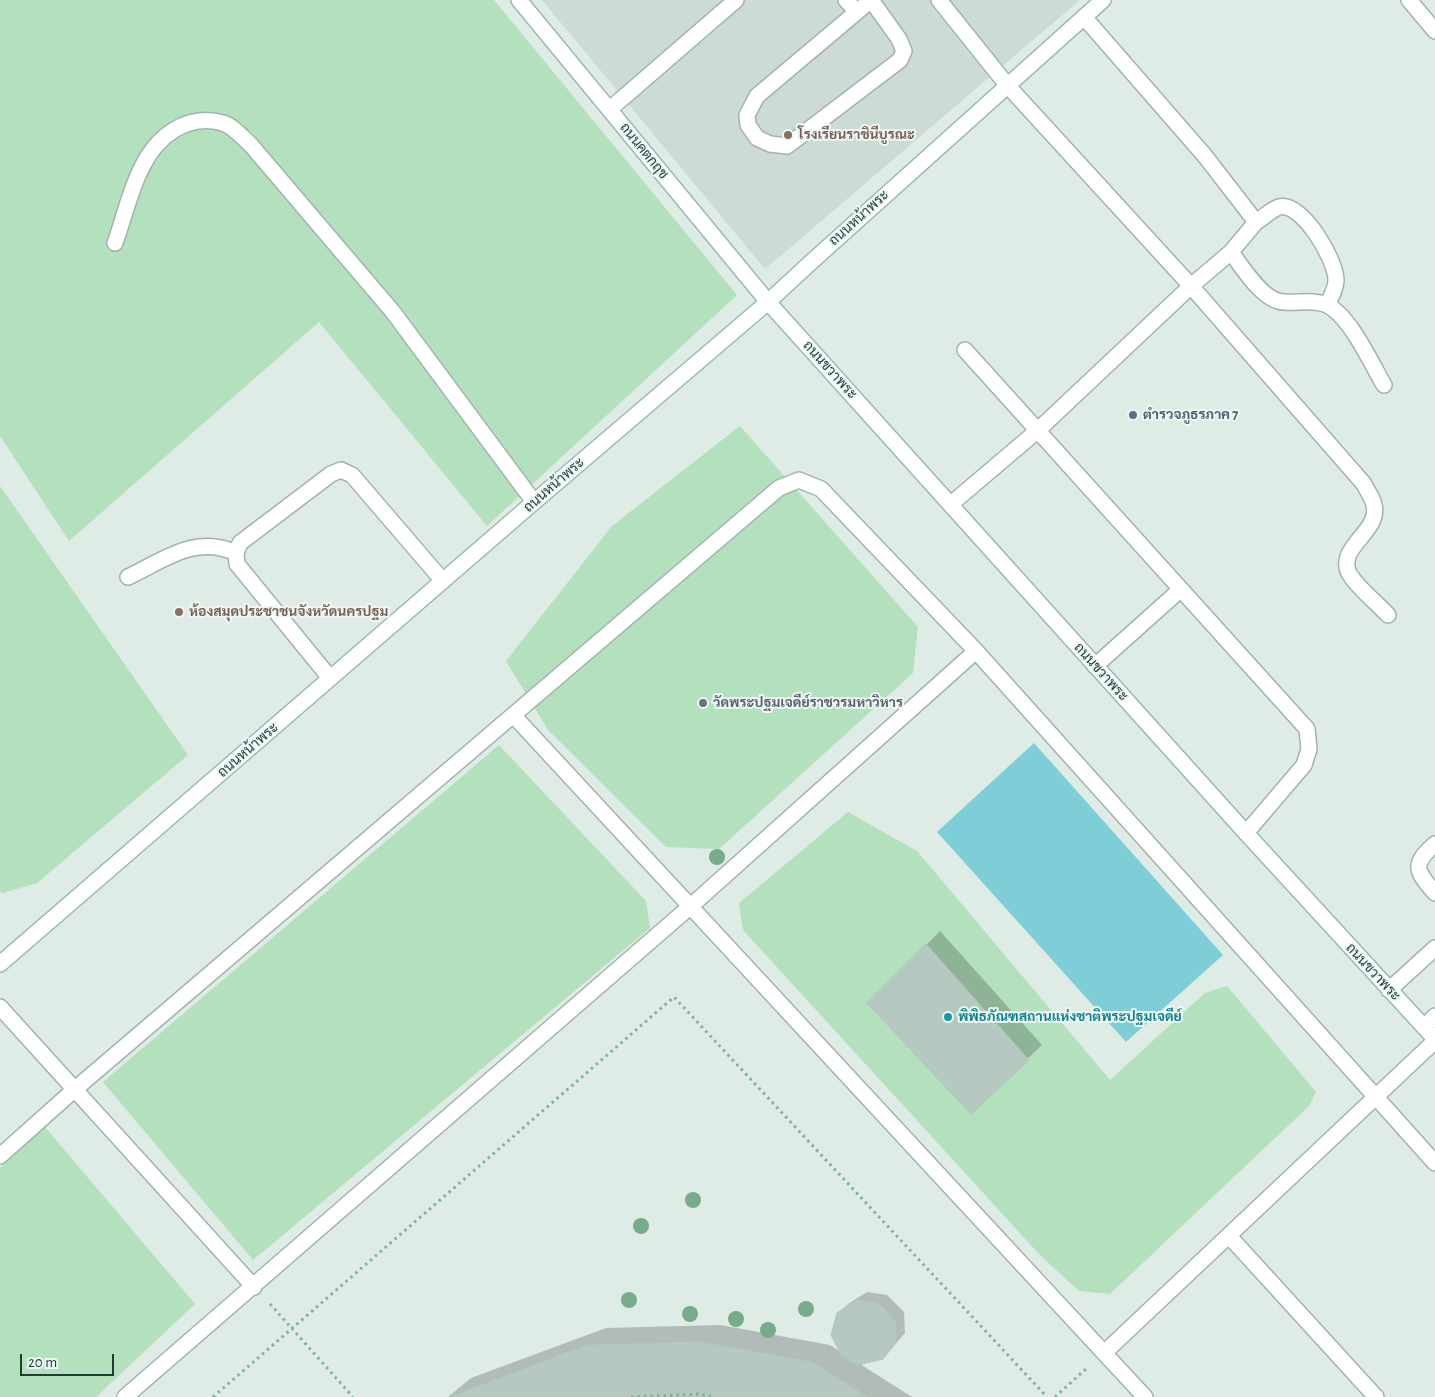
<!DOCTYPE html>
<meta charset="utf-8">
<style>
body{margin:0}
#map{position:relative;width:1435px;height:1397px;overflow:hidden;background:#deece5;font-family:"Alegreya Sans",sans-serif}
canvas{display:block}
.scale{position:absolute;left:20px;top:1354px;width:94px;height:22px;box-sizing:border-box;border:2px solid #1d3d33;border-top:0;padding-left:6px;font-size:15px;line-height:18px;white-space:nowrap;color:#1d3d33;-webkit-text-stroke:4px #eef8f3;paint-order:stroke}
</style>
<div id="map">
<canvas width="1435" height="1397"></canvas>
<div class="scale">20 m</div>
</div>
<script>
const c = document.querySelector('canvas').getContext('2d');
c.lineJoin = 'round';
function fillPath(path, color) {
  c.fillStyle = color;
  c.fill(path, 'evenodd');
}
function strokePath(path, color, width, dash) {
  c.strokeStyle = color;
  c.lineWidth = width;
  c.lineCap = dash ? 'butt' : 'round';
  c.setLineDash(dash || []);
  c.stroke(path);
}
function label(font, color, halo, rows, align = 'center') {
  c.font = font + ' "Alegreya Sans",Sarabun,sans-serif';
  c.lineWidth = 4;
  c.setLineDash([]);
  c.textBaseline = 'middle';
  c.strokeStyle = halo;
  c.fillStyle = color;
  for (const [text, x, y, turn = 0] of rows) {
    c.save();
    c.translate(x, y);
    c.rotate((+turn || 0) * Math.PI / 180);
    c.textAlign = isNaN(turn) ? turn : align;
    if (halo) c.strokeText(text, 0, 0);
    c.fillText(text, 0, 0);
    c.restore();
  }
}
fillPath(new Path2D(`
 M542 0H1080L765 269Z`), '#ccdbd4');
fillPath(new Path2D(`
 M0 0H494L737 295 487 526 319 322 69 541 0 436Z
 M740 426 918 627 913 673 719 849 666 847 548 730 506 661 612 526Z
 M0 486 188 755 37 883 3 893 0 892Z
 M499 745 646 901 650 928 253 1260 103 1082Z
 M848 812 917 851 1110 1080 1205 993 1227 986 1316 1092 1309 1106 1110 1294 1079 1291 1039 1254 743 930 739 903Z
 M45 1127 195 1304 96 1397H0V1168Z`), '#b3e0bd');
fillPath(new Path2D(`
 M1034 743 1223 955 1126 1042 937 832Z`), '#7eced8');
fillPath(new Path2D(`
 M940 931 1042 1045 971 1112 869 1003Z
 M867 1292 887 1295 904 1312 905 1333 883 1358 860 1364 912 1397H448L471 1378 606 1328 720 1325 830 1345 841 1352 838 1314 848 1304Z`), '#0003');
const building = new Path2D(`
 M926 944 1029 1060 971 1114 867 1003Z
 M857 1300 878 1303 896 1322V1343L883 1359 858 1365 842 1356 831 1335 837 1313Z
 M701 1342 812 1362 867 1397H450L587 1345Z`);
fillPath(building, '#b6c9c0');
strokePath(building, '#b0c6bb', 1);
const lane = new Path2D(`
 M846 0 857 12
 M871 0 899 39 904 51 900 60 787 146 770 144 757 138 748 125 747 115 757 96Z
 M939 0 1007 85 1191 286 1037 431 951 504
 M610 109 736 0
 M1191 286 1364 484C1367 491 1373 498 1374 505 1381 532 1334 548 1350 575 1359 589 1376 602 1388 615
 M965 350 1307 729 1309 749 1304 765 1246 833
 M128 577C164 560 196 534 236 553
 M1095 666 1180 590
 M330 678 237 564 236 553 240 543 331 474 341 470 352 475 443 581
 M513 715 1145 1397
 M1435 844C1411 865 1416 871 1435 893
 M1389 990 1435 948
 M0 1007 254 1287
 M1424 1027 1435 1016
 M0 1156 74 1090 779 488 799 480 821 489 976 651 1435 1163
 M1229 1236 1376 1397
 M1104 1353 1435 1041
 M125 1397 692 905 976 651`);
const street = new Path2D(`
 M1409 0 1435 31
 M1084 17 1205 156 1256 222 1231 252C1241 266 1261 297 1278 301 1293 305 1311 298 1327 305 1350 316 1371 363 1384 385
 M1256 222C1263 218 1272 209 1279 207 1302 201 1336 260 1336 280 1336 289 1331 297 1327 305
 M115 243C124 218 130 190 142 167 157 136 187 113 223 123 233 126 242 137 250 144L393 312 534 502
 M1191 286 1231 252`);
const secondary = new Path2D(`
 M519 0 768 302 1246 833 1435 1039
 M0 964 534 502 768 302 809 264 1103 0`);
strokePath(lane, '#a0b4ac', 18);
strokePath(street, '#a0b4ac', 18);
strokePath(secondary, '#9bb9ad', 18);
strokePath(new Path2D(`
 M270 1304 353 1397
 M213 1397 674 997 1047 1397
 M631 1397 698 1394 714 1397
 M1055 1397 1088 1367`), '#7ab39f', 3, [2.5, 4]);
strokePath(lane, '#fff', 15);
strokePath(street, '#fff', 15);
strokePath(secondary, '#fff', 15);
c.fillStyle = '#77ac8a';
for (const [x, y] of [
 [717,857],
 [693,1200],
 [641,1226],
 [629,1300],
 [806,1309],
 [690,1314],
 [736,1319],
 [768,1330]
]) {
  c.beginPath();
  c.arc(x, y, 8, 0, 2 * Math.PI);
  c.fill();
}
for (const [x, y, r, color] of [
 [788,135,5,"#8d6e63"],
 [1133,415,5,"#5c6f8a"],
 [179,612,5,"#8d6e63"],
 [703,703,5,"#6b7280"],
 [948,1017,5,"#0f9aa8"]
]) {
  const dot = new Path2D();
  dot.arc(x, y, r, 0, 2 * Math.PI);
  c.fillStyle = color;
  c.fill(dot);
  strokePath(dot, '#eef8f3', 2);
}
label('bold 14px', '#785e54', '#eef8f3', [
 ["โรงเรียนราชินีบูรณะ",798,135],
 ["ห้องสมุดประชาชนจังหวัดนครปฐม",189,612]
], 'left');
label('14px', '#1d3d33', '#eef8f3', [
 ["ถนนคตกฤช",644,151,51],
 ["ถนนหน้าพระ",859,218,-42],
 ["ถนนขวาพระ",830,370,48],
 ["ถนนหน้าพระ",554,485,-41],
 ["ถนนขวาพระ",1101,672,48],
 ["ถนนหน้าพระ",248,750,-41],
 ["ถนนขวาพระ",1373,972,47]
]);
label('bold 14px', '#4e5e75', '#eef8f3', [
 ["ตำรวจภูธรภาค 7",1143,415]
], 'left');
label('bold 14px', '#5b616d', '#eef8f3', [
 ["วัดพระปฐมเจดีย์ราชวรมหาวิหาร",713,703]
], 'left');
label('bold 14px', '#0d838f', '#eef8f3', [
 ["พิพิธภัณฑสถานแห่งชาติพระปฐมเจดีย์",958,1017]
], 'left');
</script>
